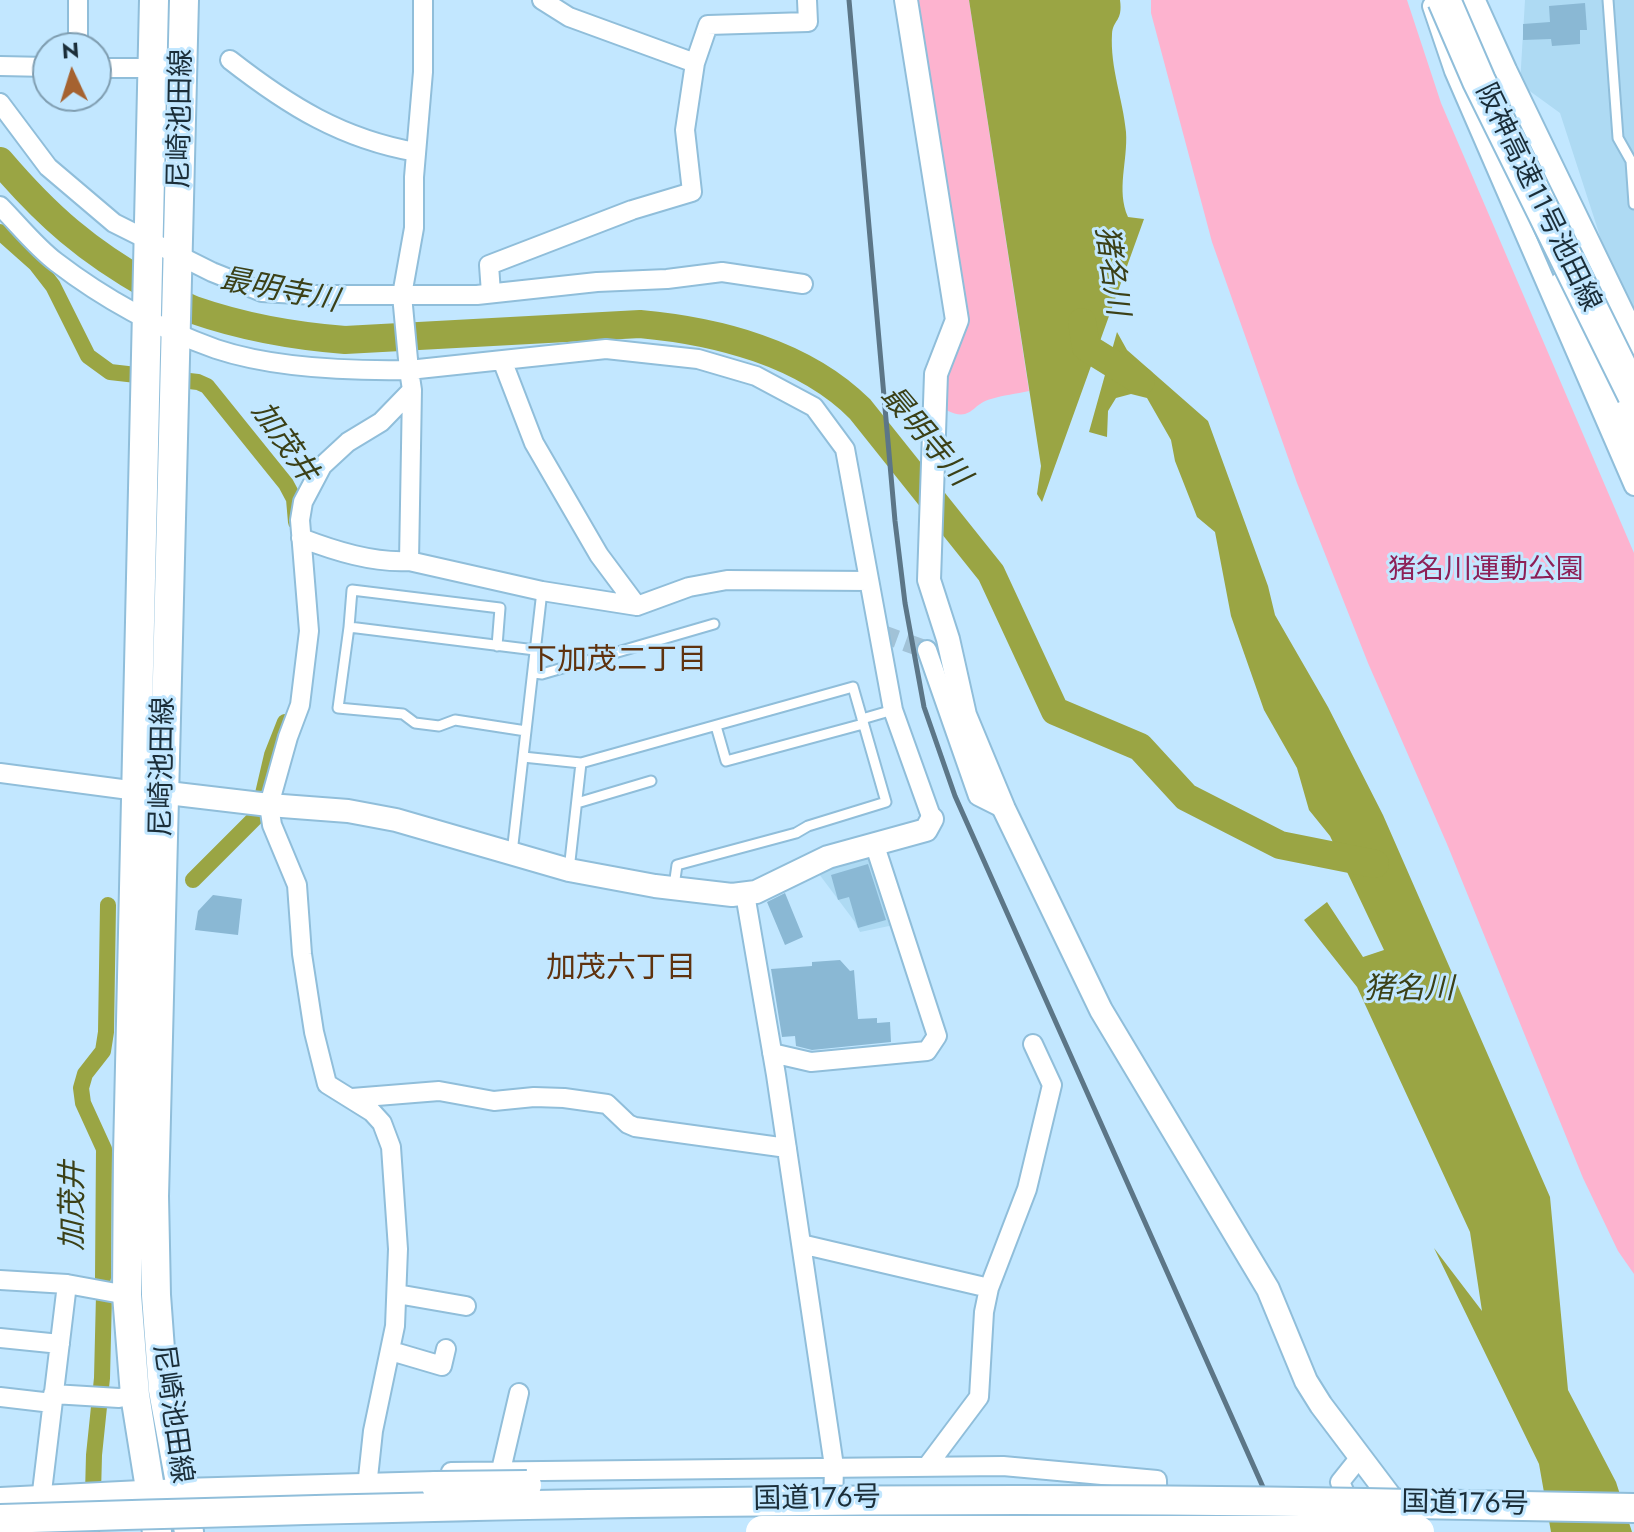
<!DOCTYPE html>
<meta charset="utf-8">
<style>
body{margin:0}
#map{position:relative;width:1634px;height:1532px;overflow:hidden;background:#c2e7ff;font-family:Jost,sans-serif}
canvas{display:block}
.north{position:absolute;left:32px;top:32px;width:80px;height:80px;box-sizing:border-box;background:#c2e7ff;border:2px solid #7f9db0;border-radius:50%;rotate:356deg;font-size:22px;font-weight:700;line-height:32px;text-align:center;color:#1b2e39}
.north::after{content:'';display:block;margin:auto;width:28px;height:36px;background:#a56230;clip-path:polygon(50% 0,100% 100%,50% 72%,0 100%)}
</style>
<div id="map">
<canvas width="1634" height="1532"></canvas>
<div class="north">N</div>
</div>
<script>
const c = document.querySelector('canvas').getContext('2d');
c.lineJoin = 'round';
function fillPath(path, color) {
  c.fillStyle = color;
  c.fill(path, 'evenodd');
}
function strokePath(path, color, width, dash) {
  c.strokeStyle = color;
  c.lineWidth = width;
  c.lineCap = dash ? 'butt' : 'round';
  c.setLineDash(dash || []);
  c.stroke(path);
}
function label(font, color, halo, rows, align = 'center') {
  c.font = font + ' Jost,"Noto Sans JP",sans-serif';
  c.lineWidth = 6;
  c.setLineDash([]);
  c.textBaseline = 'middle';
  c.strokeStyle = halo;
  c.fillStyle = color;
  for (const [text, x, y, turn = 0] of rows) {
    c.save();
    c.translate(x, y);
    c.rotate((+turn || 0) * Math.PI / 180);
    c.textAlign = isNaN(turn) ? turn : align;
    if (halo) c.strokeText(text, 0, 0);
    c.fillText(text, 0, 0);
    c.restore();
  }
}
fillPath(new Path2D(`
 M1525 0H1634V341L1560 113 1520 84Z
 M874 856 894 925 860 932 855 922 816 870Z`), '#aedaf3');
fillPath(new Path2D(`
 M915 0H969L1029 391C1016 394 1003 395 991 399 971 404 972 423 946 410L947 373 965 325Z
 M1151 0H1407L1441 103 1634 553V1274L1618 1251 1583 1178 1447 844 1368 663 1297 483 1212 242 1151 13Z`), '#fdb3cf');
fillPath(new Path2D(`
 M969 0H1120C1123 22 1113 19 1112 34 1110 68 1123 99 1126 132 1128 161 1116 190 1128 217L1144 219 1042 502 1037 494 1041 466Z
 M1117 332 1127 350 1208 421 1268 586 1275 615 1328 707 1383 815 1550 1197 1568 1390 1616 1482 1632 1532H1551L1539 1464 1434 1248 1482 1311 1470 1232 1357 987 1304 920 1327 902 1363 957 1384 950 1330 836 1309 810 1297 768 1264 710 1231 616 1215 532 1197 517 1175 461 1171 440 1147 398 1131 394 1116 398 1108 411 1107 437 1089 432Z`), '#9aa544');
strokePath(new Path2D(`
 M0 232 36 264 53 286 88 356 110 372 198 382 207 386 286 484 294 499 296 522
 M193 880 258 815 272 755 285 722
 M103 1278 104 1149 83 1103 81 1088 85 1074 103 1051 106 1032 108 905
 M92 1532 94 1455 102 1378 104 1295`), '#9aa544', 16);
strokePath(new Path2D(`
 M0 161C47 216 87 251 151 287 165 294 179 304 194 310 243 327 294 336 345 340L640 324C717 331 804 353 860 409L991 573 1055 711 1140 747 1186 797 1280 845 1375 864
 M1082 322 1086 347 1141 381`), '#9aa544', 28);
fillPath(new Path2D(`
 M1585 3 1587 30H1580V44L1552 46 1551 39 1523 40V24L1550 22 1549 6Z
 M868 864 886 920 858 928 849 897 838 900 831 875Z
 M785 893 803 937 785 945 767 902Z
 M213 895 242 899 238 935 195 930 198 911Z
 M840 960 850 971 854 970 858 1019 877 1018V1023L890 1022 891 1042 812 1050 796 1046 795 1036 782 1037 771 969 812 966V962Z`), '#8ab8d4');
strokePath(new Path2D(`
 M880 633 927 650`), '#a1c2d7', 18, [18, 9]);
const service = new Path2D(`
 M1608 0 1618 138 1631 161 1634 204
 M349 627 352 590 500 608 497 646
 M534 673 542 674 714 624
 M862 719 893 710
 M716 726 726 761 863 724
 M526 731 455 720 439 726 415 723 403 714 338 708 349 627 535 650
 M523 757 581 763 853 687 886 802 808 826 796 833 677 865 674 886
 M577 803 651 781
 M512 853 542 591
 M569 870 581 763`);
const minor = new Path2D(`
 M542 0 569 17 695 63
 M1432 6 1454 71 1634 486
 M78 48V0
 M230 60C289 106 342 139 416 152
 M0 66 48 67
 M96 68H183
 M0 103 48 167 114 223 212 272 262 292 314 295H477L597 282 667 279 722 272 803 284
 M0 206C18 224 35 246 56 262 103 298 160 329 216 349 273 368 349 371 409 370L402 295 414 228V177L423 72V0
 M491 293 489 265 632 210 692 192 685 130 695 63 708 25 808 22 807 0
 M502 360 534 443 599 555 637 606
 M301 538C335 551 373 563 409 561
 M869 581 727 580 689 587 637 606 542 591 409 561 412 390 409 370 606 349 698 359 756 376 814 407 845 449 893 710 932 819
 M927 650 978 796 1004 809
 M0 773 137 791
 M745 894 776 1075 834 1466 833 1509
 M772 1053 811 1062 927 1051 937 1036 875 846
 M352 1098 439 1091 494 1101 534 1097 564 1098 607 1104 628 1124 635 1127 787 1148
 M801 1244 989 1288
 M0 1280 67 1284 127 1295
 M397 1294 466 1306
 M0 1338 60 1344
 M391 1351 442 1366 446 1349
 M53 1394 119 1398 135 1395
 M0 1397 52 1403
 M928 1465 979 1397 984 1312 989 1288 1027 1189 1052 1085 1033 1044
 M501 1470 519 1393
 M451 1472 1003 1466 1157 1480 1158 1532
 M375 1485 367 1487 373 1431 395 1326 398 1249 391 1147 382 1123 372 1112 327 1084 314 1032 302 954 297 885 272 825 269 805 288 737 300 705 309 631 300 520 303 502 322 466 348 442 381 422 412 390
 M41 1500 67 1284
 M1352 1509 1340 1482 1360 1457`);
const tertiary = new Path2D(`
 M906 0 957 320 936 374 929 580 948 639 965 715 1004 809 1101 1010 1268 1289 1306 1381 1321 1405 1401 1511
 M151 791 269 805 348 811 396 820 569 870 655 886 732 895 756 892 828 857 926 830 932 819`);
const primary = new Path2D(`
 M154 0 128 1154 127 1295 135 1395 157 1532
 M184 0 154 1196 156 1295 163 1390 189 1532`);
const trunk = new Path2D(`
 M0 1502 182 1493 436 1486
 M1412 1504 1634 1508`);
const motorway = new Path2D(`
 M1468 0 1501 73 1634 348
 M1565 287 1616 403 1634 452`);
strokePath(service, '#90beda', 13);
strokePath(minor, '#90beda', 22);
strokePath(tertiary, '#90beda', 26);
strokePath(primary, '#90beda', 32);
strokePath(trunk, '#90beda', 32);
strokePath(motorway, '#90beda', 36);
strokePath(service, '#fff', 9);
strokePath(minor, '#fff', 18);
strokePath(tertiary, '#fff', 22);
strokePath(primary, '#fff', 28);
strokePath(trunk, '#fff', 28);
strokePath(motorway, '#fff', 32);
strokePath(new Path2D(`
 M849 0 895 521 905 603 924 707 955 796 1283 1532`), '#5c7687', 5);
const trunkBridge = new Path2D(`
 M436 1486 527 1485
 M0 1519C471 1504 941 1494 1412 1504`);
const motorwayBridge = new Path2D(`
 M1444 0 1479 81 1634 395
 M762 1532H1418`);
strokePath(trunkBridge, '#90beda', 32, []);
strokePath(motorwayBridge, '#90beda', 36, []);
strokePath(trunkBridge, '#fff', 28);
strokePath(motorwayBridge, '#fff', 32);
label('28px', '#1b2e39', '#c2e7ff', [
 ["尼崎池田線",182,119,-89],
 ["阪神高速11号池田線",1537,198,64],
 ["尼崎池田線",164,767,-89],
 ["尼崎池田線",171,1414,82],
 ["国道176号",817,1500,-1],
 ["国道176号",1465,1505,1]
]);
label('28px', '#8d2057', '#c2e7ff', [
 ["猪名川運動公園",1486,571]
]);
label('italic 30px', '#3b4017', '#c2e7ff', [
 ["猪名川",1110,271,82],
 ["最明寺川",279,292,11],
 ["最明寺川",924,437,50],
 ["加茂井",283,443,55],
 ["猪名川",1409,991],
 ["加茂井",75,1206,-90]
]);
label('30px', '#5f320e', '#c2e7ff', [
 ["下加茂二丁目",617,662],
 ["加茂六丁目",621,970]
]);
</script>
